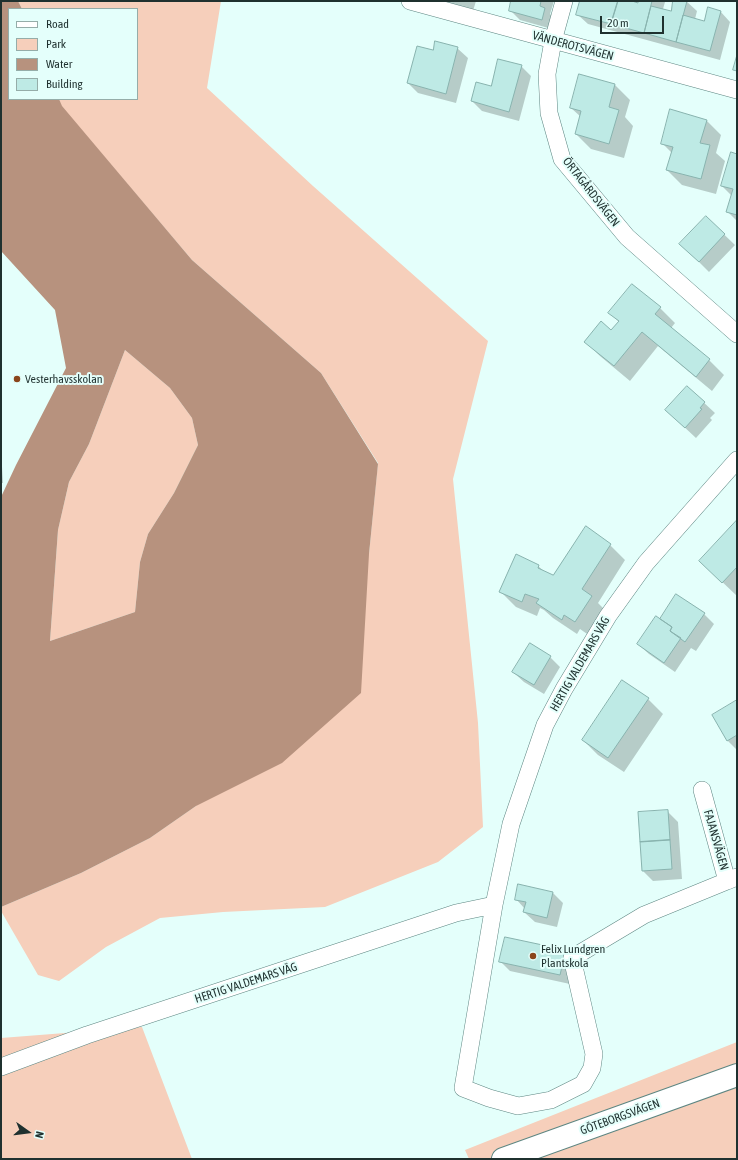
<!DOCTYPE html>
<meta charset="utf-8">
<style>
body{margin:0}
#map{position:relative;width:738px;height:1160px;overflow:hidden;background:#e4fffb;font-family:"Asap Condensed",sans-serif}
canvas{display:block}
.frame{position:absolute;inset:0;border:2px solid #1f312f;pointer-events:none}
.legend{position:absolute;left:8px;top:8px;width:130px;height:92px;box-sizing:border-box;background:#e4fffb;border:1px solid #95ada9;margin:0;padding:5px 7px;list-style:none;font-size:12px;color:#1f312f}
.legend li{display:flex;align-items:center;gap:8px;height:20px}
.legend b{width:20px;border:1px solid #95ada9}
.north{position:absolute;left:8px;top:1112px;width:40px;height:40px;-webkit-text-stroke:3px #e4fffb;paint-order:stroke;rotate:104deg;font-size:11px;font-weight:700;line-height:16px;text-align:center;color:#1f312f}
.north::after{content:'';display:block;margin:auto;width:14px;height:18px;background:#1f312f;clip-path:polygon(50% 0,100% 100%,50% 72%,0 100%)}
.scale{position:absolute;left:600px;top:16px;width:64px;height:18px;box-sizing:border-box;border:2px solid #1f312f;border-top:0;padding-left:5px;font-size:12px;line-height:14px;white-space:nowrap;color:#1f312f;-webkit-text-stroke:3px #e4fffb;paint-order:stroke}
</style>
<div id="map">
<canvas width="738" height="1160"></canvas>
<div class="frame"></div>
<ul class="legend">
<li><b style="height:5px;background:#fff"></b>Road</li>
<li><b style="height:11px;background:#f6cfbb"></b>Park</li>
<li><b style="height:11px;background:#b7927e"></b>Water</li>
<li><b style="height:11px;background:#beeae5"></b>Building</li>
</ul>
<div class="north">N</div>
<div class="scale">20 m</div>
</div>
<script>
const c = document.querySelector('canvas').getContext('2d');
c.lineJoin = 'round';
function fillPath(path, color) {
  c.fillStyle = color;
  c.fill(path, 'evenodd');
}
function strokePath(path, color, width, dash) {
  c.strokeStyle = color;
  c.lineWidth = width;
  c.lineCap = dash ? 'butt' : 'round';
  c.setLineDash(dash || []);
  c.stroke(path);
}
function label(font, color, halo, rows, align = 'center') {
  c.font = font + ' "Asap Condensed",sans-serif';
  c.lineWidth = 4;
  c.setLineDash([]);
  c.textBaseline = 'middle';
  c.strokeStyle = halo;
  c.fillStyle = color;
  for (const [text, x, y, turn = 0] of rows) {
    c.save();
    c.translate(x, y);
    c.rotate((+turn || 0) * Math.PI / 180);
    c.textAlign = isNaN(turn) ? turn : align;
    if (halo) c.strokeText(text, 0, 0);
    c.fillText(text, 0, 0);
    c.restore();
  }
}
fillPath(new Path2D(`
 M18 1H221L207 88 313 186 488 341 453 479 478 723 483 827 438 862 325 907 223 912 160 918 106 947 59 981 38 975 1 911V907L81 873 150 838 196 806 369 554 378 463 321 373 192 260 61 106 59 99H137V9H22Z
 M125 350 170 388 192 418 198 445 174 493 148 534 140 562 135 612 50 641 58 530 69 482 89 444Z
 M142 1027 192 1159H1V1038Z
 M737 1042V1159H469L465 1150Z`), '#f6cfbb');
fillPath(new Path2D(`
 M1 1H18L22 9H9V99H59L62 106 192 260 321 373 378 464 369 554 361 693 282 763 196 806 150 838 81 873 1 907V497L16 465 66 368 55 310 1 251ZM125 350 170 388 192 418 198 445 174 493 148 534 140 562 135 612 50 641 58 530 69 482 89 444Z`), '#b7927e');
fillPath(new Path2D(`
 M439 1H476L473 11Z
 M512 1H554L550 14 555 19 552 29 520 20 510 10Z
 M581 1H630L639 4V1H663L665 2 663 9 671 13 675 1H686L697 11 695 19 705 22 720 11 730 22 720 60 588 24 577 14Z
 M457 48 468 58 456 103 418 93 408 83 433 51Z
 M521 66 531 76 519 121 482 111 472 101Z
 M615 85 630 100 625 117 633 126 624 158 591 149 576 134 581 117 571 108Z
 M706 120 721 135 716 153 725 161 716 194 682 185 667 170 672 153 662 143Z
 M737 155V221L728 212 732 196 722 186Z
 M706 217 735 245 709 272 681 244Z
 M633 285 660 308 675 323 671 328 709 360 724 375 712 391 658 346 630 381 600 356 585 341 611 331 619 322 610 313Z
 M687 387 715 413 710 418 712 420 696 438 666 410Z
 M1 450 3 483H1Z
 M737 521V596L716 576Z
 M610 545 625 560 598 603 607 612 590 636 580 629 577 634 553 618 544 610 540 608 537 616 516 607 501 592 538 566 545 572 553 577Z
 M677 596 704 614 714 624 696 651 691 648 675 672 649 654 638 644 660 620Z
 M550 657 560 667 544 694 524 682 513 672Z
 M648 699 663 714 624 772 598 755 583 740Z
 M737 701V750L727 740Z
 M668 812 678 822 682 879 653 881 643 871Z
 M553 893 563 903 557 927 535 922 524 912 525 909 516 899Z
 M506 938 566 951 576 961 570 984 510 971 500 961Z`), '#0003');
const building = new Path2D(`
 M511 1H541L540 6 545 8 542 20 509 11Z
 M580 1H618L611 24 576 15Z
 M618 1H632L638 3V1H652L644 33 611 24Z
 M673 1H687L676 42 644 33 651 6 671 11Z
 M708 7 721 11 710 51 676 42 683 15 704 21Z
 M435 41 458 47 446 94 407 83 417 46 433 50Z
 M737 55V71L733 70Z
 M498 59 522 65 509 112 471 101 476 82 491 86Z
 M579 74 615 84 609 107 619 110 609 144 575 134 581 111 570 108Z
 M670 109 707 120 700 143 710 145 701 179 666 170 673 147 661 144Z
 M731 152 737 154V215L726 212 733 189 721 186Z
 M706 216 725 234 699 262 679 244Z
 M632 284 661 307 655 314 710 359 696 377 642 332 614 366 584 342 601 321 611 330 619 321 608 313Z
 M687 386 705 402 700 408 702 409 685 428 665 410Z
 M737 520V567L722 583 699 561Z
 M586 526 611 544 582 589 592 596 575 622 564 615 562 620 536 603 539 599 525 594 522 602 499 592 516 554 539 565 538 568 553 575Z
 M676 594 705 613 685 642 670 631 672 627 660 619Z
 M656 616 672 627 670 631 681 638 664 663 637 644Z
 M530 643 551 656 534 685 512 672Z
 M622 680 649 698 608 758 582 740Z
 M737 700V735L727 741 712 715Z
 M668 810 670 840 640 842 638 812Z
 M670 840 672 869 642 871 640 842Z
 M518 884 553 892 547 918 523 912 526 902 515 900Z
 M505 937 566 950 560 975 499 962Z`);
fillPath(building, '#beeae5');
strokePath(building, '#88b3ae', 1);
const street = new Path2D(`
 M410 1 737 90
 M564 1 553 41 547 74 549 113 562 159 627 237 737 334
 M702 790 727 881 737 877
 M727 881 644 915 572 958 594 1054 592 1068 583 1084 551 1100 518 1106 489 1098 463 1088 494 905 511 824 545 725 564 689 608 616 646 563 737 460
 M1 1067 87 1035 456 913 494 905`);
const secondary = new Path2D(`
 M503 1159 737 1075`);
strokePath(street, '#5d8682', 18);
strokePath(secondary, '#5d8682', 24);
strokePath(street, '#fff', 17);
strokePath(secondary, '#fff', 22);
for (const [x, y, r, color] of [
 [17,379,4,"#8a451b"],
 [533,956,4,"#8a451b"]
]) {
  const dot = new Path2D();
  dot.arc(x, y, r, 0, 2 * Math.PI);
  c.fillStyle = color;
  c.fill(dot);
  strokePath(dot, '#e4fffb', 1.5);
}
label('12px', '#1f312f', '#e4fffb', [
 ["VÄNDEROTSVÄGEN",573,46,15],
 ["ÖRTAGÅRDSVÄGEN",591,192,52],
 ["HERTIG VALDEMARS VÄG",580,664,-60],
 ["FAJANSVÄGEN",716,840,74],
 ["HERTIG VALDEMARS VÄG",246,983,-18],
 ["GÖTEBORGSVÄGEN",620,1117,-20]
]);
label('12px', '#1f312f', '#e4fffb', [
 ["Vesterhavsskolan",25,379],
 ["Felix Lundgren",541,949],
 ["Plantskola",541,963]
], 'left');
</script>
